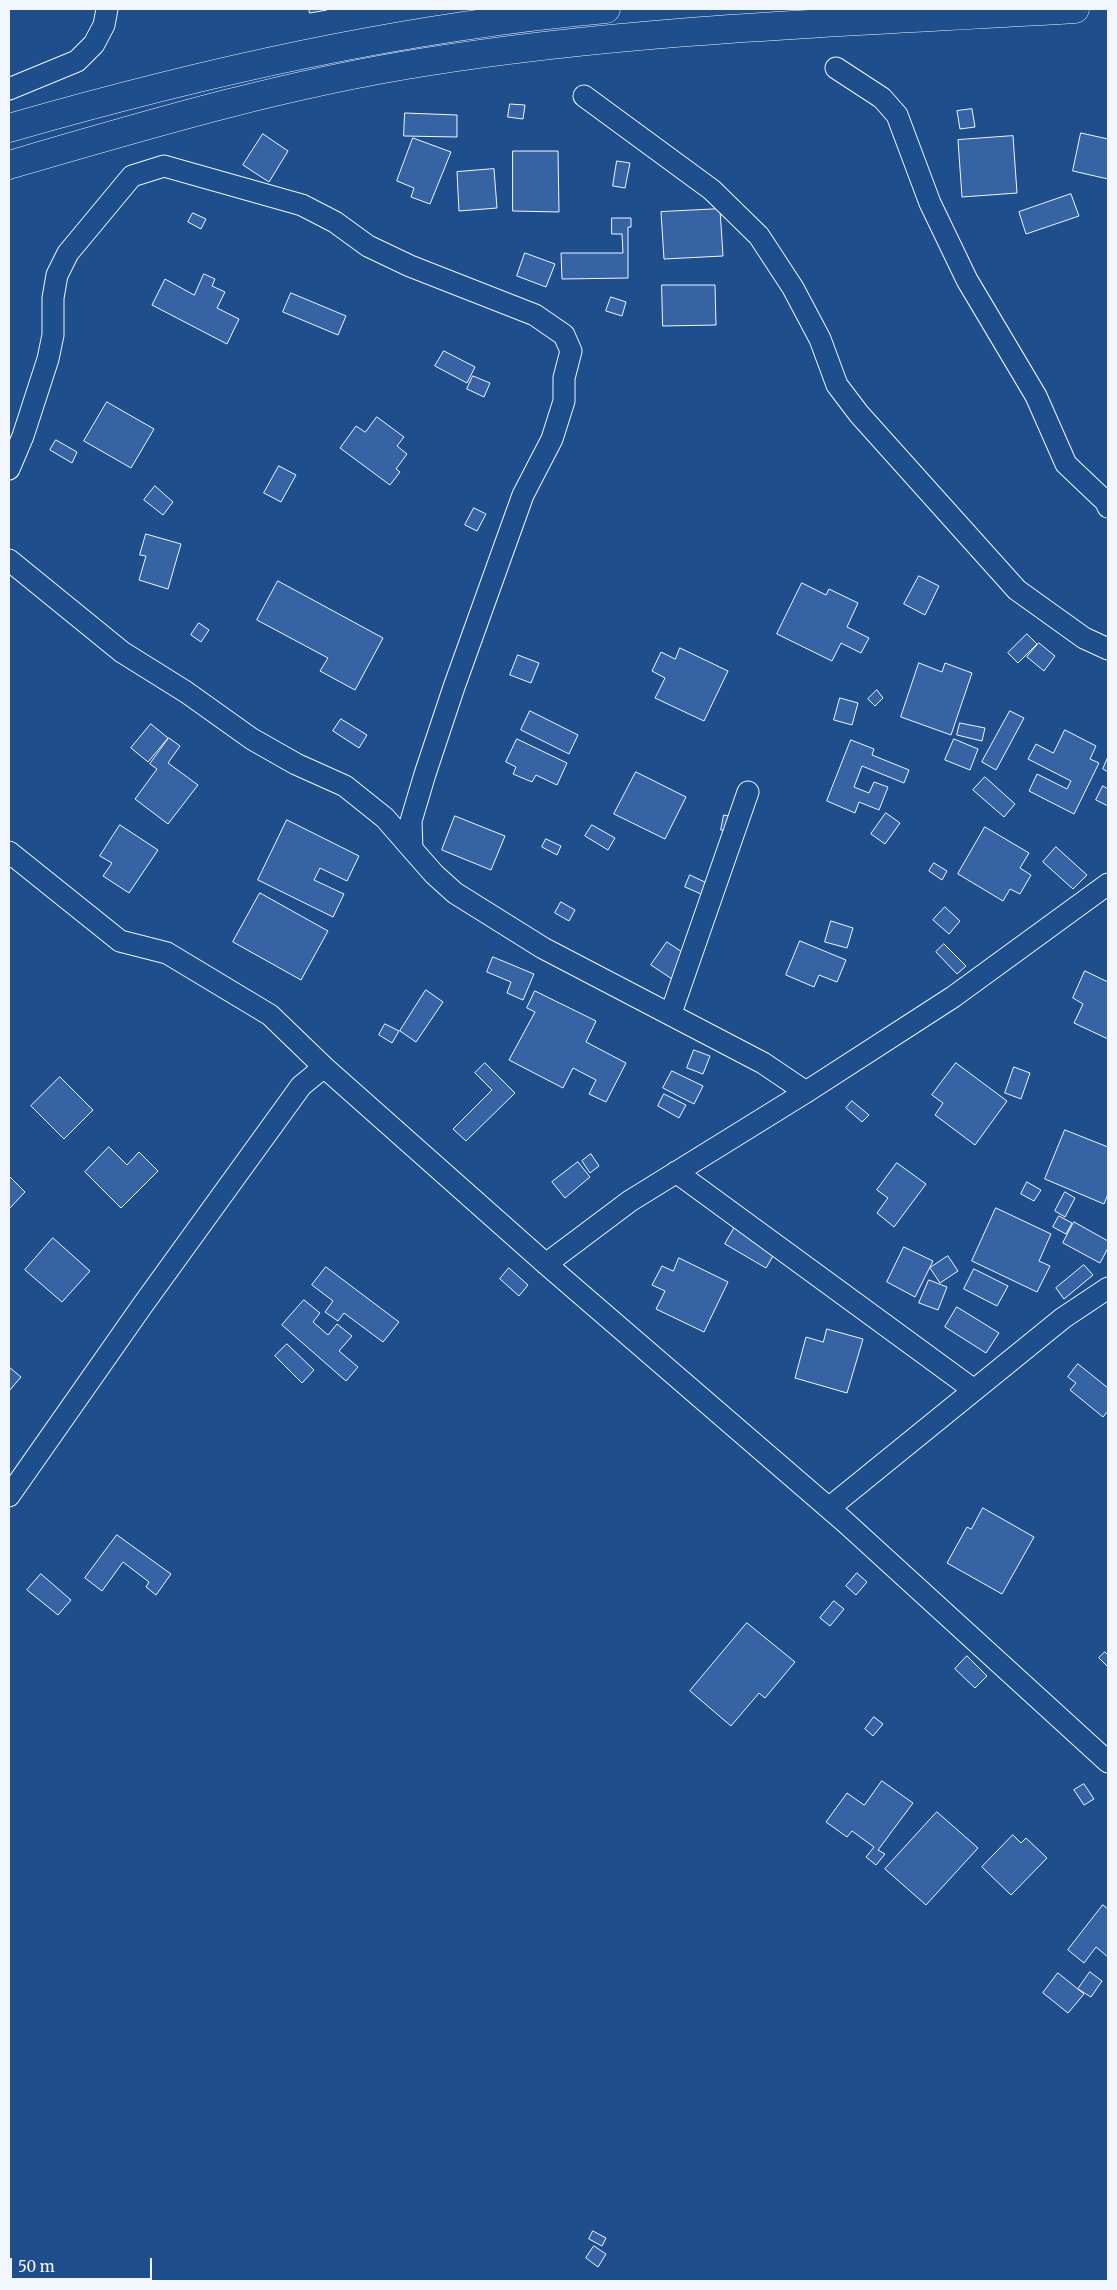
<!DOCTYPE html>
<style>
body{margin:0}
#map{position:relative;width:1117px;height:2290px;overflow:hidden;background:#1f4e8c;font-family:Merriweather,serif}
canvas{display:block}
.frame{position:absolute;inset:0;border:10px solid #f2f6ff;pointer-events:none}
.scale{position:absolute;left:10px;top:2258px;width:142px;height:22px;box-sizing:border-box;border:2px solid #f2f6ff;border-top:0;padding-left:6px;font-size:15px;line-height:18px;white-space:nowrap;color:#f2f6ff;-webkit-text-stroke:4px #1f4e8c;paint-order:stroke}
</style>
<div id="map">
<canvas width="1117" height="2290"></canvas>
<div class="frame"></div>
<div class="scale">50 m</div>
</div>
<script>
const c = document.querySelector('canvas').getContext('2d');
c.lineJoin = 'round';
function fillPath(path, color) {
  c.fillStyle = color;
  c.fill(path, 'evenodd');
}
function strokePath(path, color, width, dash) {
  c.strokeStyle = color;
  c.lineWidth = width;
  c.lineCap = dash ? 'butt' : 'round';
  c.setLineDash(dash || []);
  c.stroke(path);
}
const building = new Path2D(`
 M309 9H327V10L310 13Z
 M510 104 525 105 523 119 508 117Z
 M972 109 975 127 960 129 957 111Z
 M405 113 457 115V137L404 136Z
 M1081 133 1108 139V179L1073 171Z
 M263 134 288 151 269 182 243 165Z
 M1013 136 1017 193 962 197 958 140Z
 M413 138 451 152 430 204 411 197 414 188 397 181Z
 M513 151H558L559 212 513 211Z
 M617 161 630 163 625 188 613 186Z
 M494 169 497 208 459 211 457 172Z
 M1071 194 1079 216 1026 234 1019 212Z
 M720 209 723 256 664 259 661 212Z
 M193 213 206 219 201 229 188 222Z
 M612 218H631V227H628V278L562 279 561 253H623L622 234H612Z
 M525 253 555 264 546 287 517 276Z
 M204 274 215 279 212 286 225 292 217 308 239 319 227 344 152 305 165 279 194 295Z
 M662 285H715L716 325 663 326Z
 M291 293 346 316 338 335 283 312Z
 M611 297 626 302 622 316 606 311Z
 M444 351 475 367 467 383 435 366Z
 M473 376 490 383 484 397 467 389Z
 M107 402 154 429 131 468 84 441Z
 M377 417 404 437 397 446 407 454 396 469 400 472 390 485 340 448 356 426 365 432Z
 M56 440 77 452 72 463 50 450Z
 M279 466 296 475 281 502 264 493Z
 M155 486 173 502 163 515 144 500Z
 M474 508 486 514 477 531 465 525Z
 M146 534 181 544 168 589 139 580 146 556 140 555Z
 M919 576 939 586 925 615 904 604Z
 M278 581 383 638 355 690 320 671 328 658 257 620Z
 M802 583 826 595 829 589 858 603 847 627 869 638 861 653 841 643 832 661 777 634Z
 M199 623 209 630 201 642 191 635Z
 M1027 634 1037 644 1018 663 1008 653Z
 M1039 643 1055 656 1044 671 1027 657Z
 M680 648 728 671 704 721 655 698 665 678 652 671 661 652 675 659Z
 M518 655 539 663 531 683 510 675Z
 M919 663 942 672 945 663 972 673 951 735 901 717Z
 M877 690 883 698 875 706 868 699Z
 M840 698 858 703 852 725 834 720Z
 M530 711 578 735 569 754 521 730Z
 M1010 711 1024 718 996 770 982 762Z
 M341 719 367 735 359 748 333 731Z
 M960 723 985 728 982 741 957 735Z
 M151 724 168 738 148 762 131 748Z
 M1065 730 1096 746 1090 759 1099 763 1074 814 1029 791 1037 774 1067 789 1071 781 1028 759 1036 744 1053 753Z
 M169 738 180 746 168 763 198 785 168 824 135 799 157 769 150 764Z
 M517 739 567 763 557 785 536 775 532 782 513 774 516 767 506 762Z
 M954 739 978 749 970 770 945 760Z
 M851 740 874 749 872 755 909 770 904 783 862 766 854 787 869 793 874 782 888 787 879 810 859 802 855 813 827 801Z
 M1108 757V772L1103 769Z
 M636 772 686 797 665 839 614 814Z
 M985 777 1015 804 1004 817 973 790Z
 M1103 786 1108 789V806L1096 800Z
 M886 813 900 823 885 844 871 834Z
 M724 815 734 817 731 832 721 830Z
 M455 816 505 836 491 870 442 850Z
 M287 820 359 856 347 881 320 868 314 880 344 894 333 917 258 880Z
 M120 825 158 850 129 893 103 876 112 863 100 856Z
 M592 825 615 838 608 850 585 836Z
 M985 827 1029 853 1020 868 1031 875 1020 894 1010 889 1003 901 958 874Z
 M546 839 561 846 557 855 542 847Z
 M1056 847 1087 875 1073 889 1043 862Z
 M934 863 947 871 942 880 929 871Z
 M690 875 713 886 708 897 685 887Z
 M260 893 328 931 301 980 233 942Z
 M561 902 575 910 569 921 555 913Z
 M945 907 960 921 949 934 933 920Z
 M831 921 853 928 847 948 825 942Z
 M800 941 846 960 837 982 819 975 814 987 786 975Z
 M667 942 694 960 678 983 651 965Z
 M944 944 966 966 957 974 936 952Z
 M493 957 534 974 523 1000 507 993 511 982 487 972Z
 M1085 971 1108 982V1039L1074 1023 1083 1004 1073 998Z
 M426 990 443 1002 416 1042 400 1031Z
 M535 991 596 1021 586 1042 626 1063 606 1102 589 1094 596 1080 573 1068 563 1088 509 1060 535 1012 527 1008Z
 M385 1024 399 1031 392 1043 379 1035Z
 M694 1050 710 1056 703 1074 687 1068Z
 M485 1063 515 1093 466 1141 453 1129 492 1090 475 1073Z
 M956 1063 1007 1101 975 1145 935 1115 943 1103 932 1095Z
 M1014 1067 1030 1073 1021 1099 1005 1093Z
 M672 1071 703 1086 694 1104 663 1088Z
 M60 1077 93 1110 64 1139 31 1106Z
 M664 1094 686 1105 679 1118 658 1106Z
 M852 1101 869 1115 862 1122 846 1108Z
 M1065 1130 1108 1147V1194L1104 1204 1045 1179Z
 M109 1147 127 1165 139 1152 158 1171 121 1208 85 1172Z
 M591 1154 599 1166 590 1173 582 1161Z
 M578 1162 590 1177 565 1198 552 1182Z
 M897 1163 926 1184 894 1227 877 1213 888 1198 877 1190Z
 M9 1176 25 1192 9 1209Z
 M1027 1182 1041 1190 1034 1201 1021 1194Z
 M1065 1192 1075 1198 1065 1217 1055 1211Z
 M996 1208 1051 1234 1039 1261 1050 1266 1037 1292 972 1261Z
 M1059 1216 1072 1223 1066 1234 1053 1227Z
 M1074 1222 1108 1241V1248L1100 1263 1063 1243Z
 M736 1225 777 1249 766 1268 725 1244Z
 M53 1238 90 1271 62 1302 25 1270Z
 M904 1247 933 1261 915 1297 887 1282Z
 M948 1256 958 1271 940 1283 930 1268Z
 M679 1258 728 1282 704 1332 656 1309 665 1291 652 1285 662 1266 673 1271Z
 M1084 1265 1093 1275 1064 1299 1056 1288Z
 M326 1267 399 1322 383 1342 344 1313 338 1321 325 1312 333 1301 312 1285Z
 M509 1268 528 1285 519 1296 500 1279Z
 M974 1269 1008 1286 997 1306 964 1289Z
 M929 1280 947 1287 938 1310 919 1303Z
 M304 1300 320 1313 313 1322 328 1335 337 1324 352 1336 339 1351 358 1367 346 1381 282 1325Z
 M957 1307 999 1333 986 1353 945 1327Z
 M827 1329 863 1339 847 1393 795 1378 806 1337 823 1342Z
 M287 1344 314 1370 302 1383 275 1356Z
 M1078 1364 1108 1388V1411L1103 1417 1070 1390 1076 1383 1068 1377Z
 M9 1367 21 1377 9 1391Z
 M983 1508 1034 1537 1002 1594 947 1563 967 1527 971 1529Z
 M117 1535 171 1574 156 1595 146 1587 149 1582 123 1562 102 1591 85 1578Z
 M857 1573 867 1582 856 1595 846 1586Z
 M41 1574 71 1600 58 1615 27 1590Z
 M834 1601 844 1609 830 1626 820 1618Z
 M747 1623 795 1662 765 1698 759 1693 731 1726 690 1691Z
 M1105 1652 1108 1655V1667L1099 1658Z
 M967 1656 987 1676 975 1688 955 1669Z
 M874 1717 883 1724 873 1736 865 1729Z
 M882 1781 913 1803 878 1850 885 1854 876 1865 866 1857 874 1847 852 1831 847 1837 826 1822 847 1793 864 1805Z
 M1084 1784 1094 1799 1084 1805 1074 1790Z
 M937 1812 978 1848 926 1905 885 1869Z
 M1013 1835 1021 1843 1026 1838 1047 1858 1011 1895 982 1867Z
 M1103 1905 1108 1909V1957L1096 1947 1084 1963 1068 1950Z
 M1090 1972 1102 1981 1091 1997 1078 1989Z
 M1058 1973 1084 1994 1068 2013 1043 1993Z
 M593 2231 606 2238 602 2246 589 2239Z
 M594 2246 606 2254 598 2267 586 2258Z`);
fillPath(building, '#3563a3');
strokePath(building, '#f2f6ff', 1);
const minor = new Path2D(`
 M836 68 882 98 897 115 930 203 967 280 1036 396 1066 464 1106 502 1108 507
 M9 89 77 61 94 44 104 25 107 9
 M584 96 712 190 759 236 793 288 820 339 837 385 859 414 1017 590 1084 638 1108 649
 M9 469 23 436 48 359 53 335V298L57 275 68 253 132 176 164 166 302 205 335 222 368 246 410 266 535 315 564 335 571 351 564 378V401L552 439 523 495 454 687 425 774 411 821 412 849 434 874 455 893 543 948 763 1063 806 1092
 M9 560 122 652 186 692 252 739 296 764 345 786 385 818 412 849
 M9 852 120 941 167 953 270 1015 324 1067
 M671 1013 748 792
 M676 1172 974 1390
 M546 1264 630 1201 806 1092 953 997 1108 884
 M9 1496 142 1306 301 1086 324 1067 546 1264 845 1522 1108 1762
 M829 1508 1063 1318 1108 1288`);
const major = new Path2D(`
 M9 128C204 72 403 27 606 9
 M9 165C146 125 284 84 425 62 640 28 858 22 1075 9`);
strokePath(minor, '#f2f6ff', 23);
strokePath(major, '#f2f6ff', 29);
strokePath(minor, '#1f4e8c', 21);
strokePath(major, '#1f4e8c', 28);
</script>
